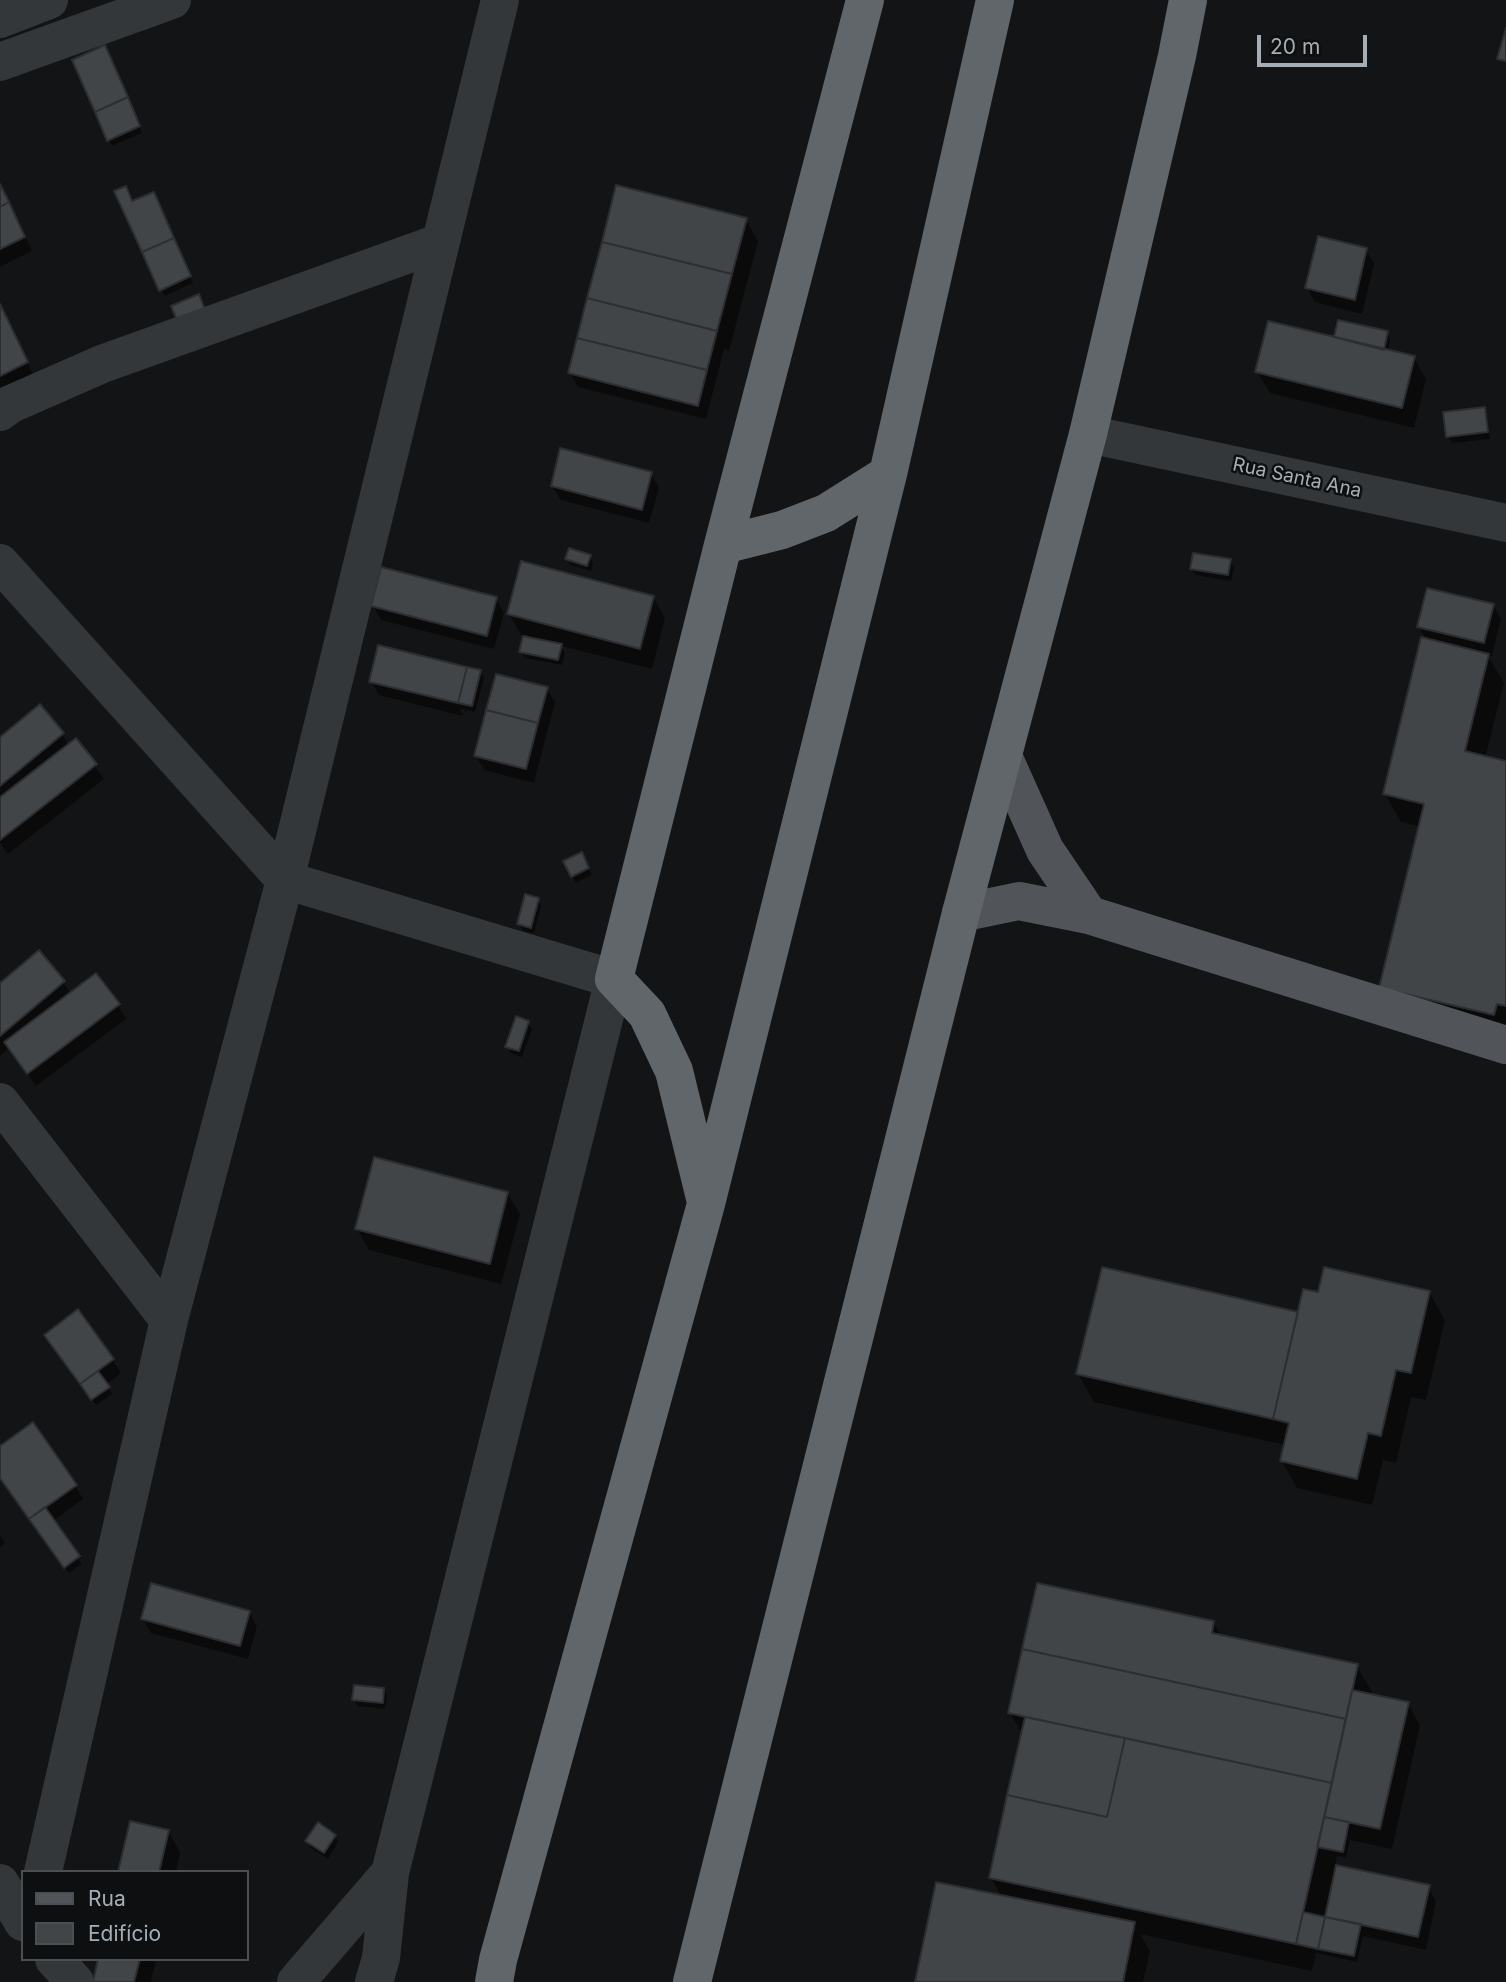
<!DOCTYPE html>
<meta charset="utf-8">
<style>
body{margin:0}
#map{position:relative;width:1506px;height:1982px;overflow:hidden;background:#131415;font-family:Inter,sans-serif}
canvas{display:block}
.legend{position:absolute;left:21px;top:1870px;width:228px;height:91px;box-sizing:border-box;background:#0e0f10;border:2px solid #4a4f52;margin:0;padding:9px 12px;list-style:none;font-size:21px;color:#a5aeb5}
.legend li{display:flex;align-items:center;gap:14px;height:35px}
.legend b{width:35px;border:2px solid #4a4f52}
.scale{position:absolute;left:1257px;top:35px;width:110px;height:32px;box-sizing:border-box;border:4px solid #a5aeb5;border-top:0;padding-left:9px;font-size:21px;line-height:24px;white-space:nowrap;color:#a5aeb5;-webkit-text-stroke:5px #0e0f10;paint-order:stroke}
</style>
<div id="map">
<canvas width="1506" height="1982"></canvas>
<ul class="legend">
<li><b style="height:9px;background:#515459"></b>Rua</li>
<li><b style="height:19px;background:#424548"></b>Edifício</li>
</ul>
<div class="scale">20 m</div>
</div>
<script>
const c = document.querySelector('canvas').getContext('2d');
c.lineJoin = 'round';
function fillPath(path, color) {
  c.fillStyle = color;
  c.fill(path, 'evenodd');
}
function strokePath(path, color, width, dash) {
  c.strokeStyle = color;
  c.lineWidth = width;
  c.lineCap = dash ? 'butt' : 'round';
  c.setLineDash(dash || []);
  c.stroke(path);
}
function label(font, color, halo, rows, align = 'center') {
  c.font = font + ' Inter,sans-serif';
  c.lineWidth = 5;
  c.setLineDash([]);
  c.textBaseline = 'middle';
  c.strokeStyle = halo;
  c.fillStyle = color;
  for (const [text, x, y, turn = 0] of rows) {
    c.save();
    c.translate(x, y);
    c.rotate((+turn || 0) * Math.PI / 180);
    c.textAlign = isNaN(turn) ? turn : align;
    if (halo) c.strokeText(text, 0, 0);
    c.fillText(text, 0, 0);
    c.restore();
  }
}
fillPath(new Path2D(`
 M112 62 142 133 112 146 109 140Z
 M0 185 32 251 0 267Z
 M125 188 134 203 153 194 193 283 164 296Z
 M746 220 758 241 729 351 724 349 706 419 578 387 570 373Z
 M1366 250 1374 264 1362 314 1315 302 1307 288Z
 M0 305 34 376 4 391 0 385Z
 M1387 332 1390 339 1388 352 1414 358 1426 379 1414 428 1270 393 1257 372 1338 340Z
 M1484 409 1487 415 1490 439 1452 443 1448 437Z
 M651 474 659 488 649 523 561 500 552 486Z
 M590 557 593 563 591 571 570 565 567 558Z
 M1230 561 1234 567 1231 581 1195 575 1191 569Z
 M653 597 665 618 652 669 561 646 565 653 562 665 525 658 521 651 524 636 521 635 509 614Z
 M496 599 504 613 494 649 381 620 373 606Z
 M1493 605 1501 619 1492 656H1488L1504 683 1485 758 1506 763V1041L1397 1015 1421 827 1401 822 1385 794 1427 641 1419 627Z
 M480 671 484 678 475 712 467 710 466 714 464 709H460L463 716 379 695 371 681Z
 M546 688 555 702 534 783 484 770 476 756Z
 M62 734 69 745 76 740 104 779 8 854 0 843V740Z
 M585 860 592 875 576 883 572 876Z
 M537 899 541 906 534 933 523 931 519 924Z
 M63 982 71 994 118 1005 126 1019 36 1086 9 1048 0 1056V986Z
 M528 1022 532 1029 522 1057 511 1053 507 1046Z
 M507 1193 520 1214 501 1284 369 1250 357 1229Z
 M1429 1292 1445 1320 1426 1400 1411 1397 1396 1463 1383 1460 1372 1505 1297 1488 1281 1460 1285 1445 1094 1402 1078 1374 1299 1315 1319 1295Z
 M46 1336 113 1360 121 1373 106 1385 112 1394 96 1405Z
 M0 1448 75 1485 83 1499 53 1521 82 1564 69 1573 0 1477Z
 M0 1534 5 1543 0 1547Z
 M249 1612 257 1626 248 1659 151 1633 143 1619Z
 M1213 1622 1222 1637 1357 1666 1373 1694 1372 1697 1408 1704 1420 1725 1392 1849 1350 1840 1346 1858 1337 1856 1335 1866 1428 1887 1436 1901 1426 1950 1363 1936 1357 1962 1316 1953 1312 1971 1140 1934 1150 1951 1143 1982H917L1002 1897 991 1878 1023 1735 1010 1713Z
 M383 1689 387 1696 385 1709 358 1706 354 1700Z
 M168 1831 180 1852 176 1872H120Z
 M335 1836 338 1842 328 1859 311 1848 307 1841Z
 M100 1959H156L151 1982H95Z`), '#0007');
const building = new Path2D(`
 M1506 28V61L1497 59Z
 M105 45 128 97 95 112 72 60Z
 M128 97 140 126 107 141 95 112Z
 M0 184 9 202 0 207Z
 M616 185 747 218 732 274 602 242Z
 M126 186 132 201 154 192 174 238 142 252 114 191Z
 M9 202 25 237 0 249V207Z
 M1318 236 1367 248 1355 300 1305 288Z
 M174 238 191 276 159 291 142 252Z
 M602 242 732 274 717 331 587 298Z
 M199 294 208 318 181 330 171 306Z
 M587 298 717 331 707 370 577 338Z
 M0 304 28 362 0 376Z
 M1338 320 1388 331 1384 350 1334 337Z
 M1268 321 1415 356 1402 408 1255 372Z
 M577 338 707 370 698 406 568 373Z
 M1485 407 1488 432 1446 437 1443 412Z
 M560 448 652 472 642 510 551 486Z
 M569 548 591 555 587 566 565 559Z
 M1193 553 1231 559 1228 575 1190 569Z
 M521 561 654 596 640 649 507 614Z
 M381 567 497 597 487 636 371 606Z
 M1427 588 1494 604 1484 643 1417 627Z
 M523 636 562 644 558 660 519 652Z
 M1421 637 1489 654 1465 751 1506 761V1006L1497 1004 1494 1015 1379 988 1424 804 1383 794Z
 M378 645 467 667 458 703 369 682Z
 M467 667 481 670 472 706 458 703Z
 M496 674 548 687 538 723 486 710Z
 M40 704 64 733 0 786V737Z
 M486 710 538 723 526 769 474 756Z
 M76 738 97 764 0 840V797Z
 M582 852 589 868 571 877 563 861Z
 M525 894 539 898 531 928 517 924Z
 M39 950 65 981 0 1036V983Z
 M96 973 120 1004 27 1074 4 1042Z
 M516 1016 529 1021 519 1051 505 1047Z
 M374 1157 508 1192 490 1264 355 1229Z
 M1102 1267 1298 1312 1273 1419 1076 1374Z
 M1324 1267 1430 1291 1411 1373 1396 1370 1381 1436 1368 1433 1357 1479 1280 1461 1289 1423 1273 1419 1303 1289 1318 1292Z
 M78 1309 114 1359 80 1384 44 1335Z
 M98 1371 110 1387 91 1400 80 1384Z
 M33 1422 77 1485 29 1519 0 1478V1446Z
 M45 1507 80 1556 64 1568 29 1519Z
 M151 1583 250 1611 240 1646 141 1619Z
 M1037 1583 1214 1621 1212 1633 1358 1664 1346 1719 1022 1649Z
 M1022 1649 1346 1719 1332 1783 1008 1713Z
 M354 1685 384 1688 383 1703 352 1700Z
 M1352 1690 1409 1702 1380 1829 1324 1817Z
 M1025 1717 1125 1738 1107 1817 1007 1795Z
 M1125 1738 1332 1783 1296 1944 989 1878 1007 1795 1107 1817Z
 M1324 1817 1349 1822 1343 1852 1317 1847Z
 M130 1821 169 1830 159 1872H118Z
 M318 1822 336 1835 324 1853 305 1841Z
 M1336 1865 1430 1885 1418 1937 1325 1917Z
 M936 1882 1135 1922 1123 1982H915Z
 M1303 1912 1325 1917 1318 1949 1296 1944Z
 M1325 1917 1361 1924 1354 1956 1318 1949Z
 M98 1959H140L134 1982H93Z`);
fillPath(building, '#424548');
strokePath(building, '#2d2e31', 2);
strokePath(new Path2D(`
 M0 19 49 0
 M0 62 172 0
 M0 412 11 404 102 364 439 243
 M1088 434 1506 523
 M0 563 285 880 614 979 390 1873 381 1958 374 1982
 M0 1102 169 1320
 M43 1872 169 1320 285 880 500 0
 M0 1883 23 1922
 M54 1959 75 1982
 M296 1982 390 1873`), '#34373a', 38);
strokePath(new Path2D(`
 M1003 756 1045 850 1089 915
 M961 913 1019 901 1089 915 1506 1045`), '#515459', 38);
strokePath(new Path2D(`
 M723 545 782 530 826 513 888 474
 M705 1198 674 1071 647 1014 614 979 723 545 865 0
 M494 1982 498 1960 706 1204 888 474 995 0
 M692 1982 961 913 1088 434 1177 56 1188 0`), '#61666b', 38);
label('19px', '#a5aeb5', '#0e0f10', [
 ["Rua Santa Ana",1297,478,12]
]);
</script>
